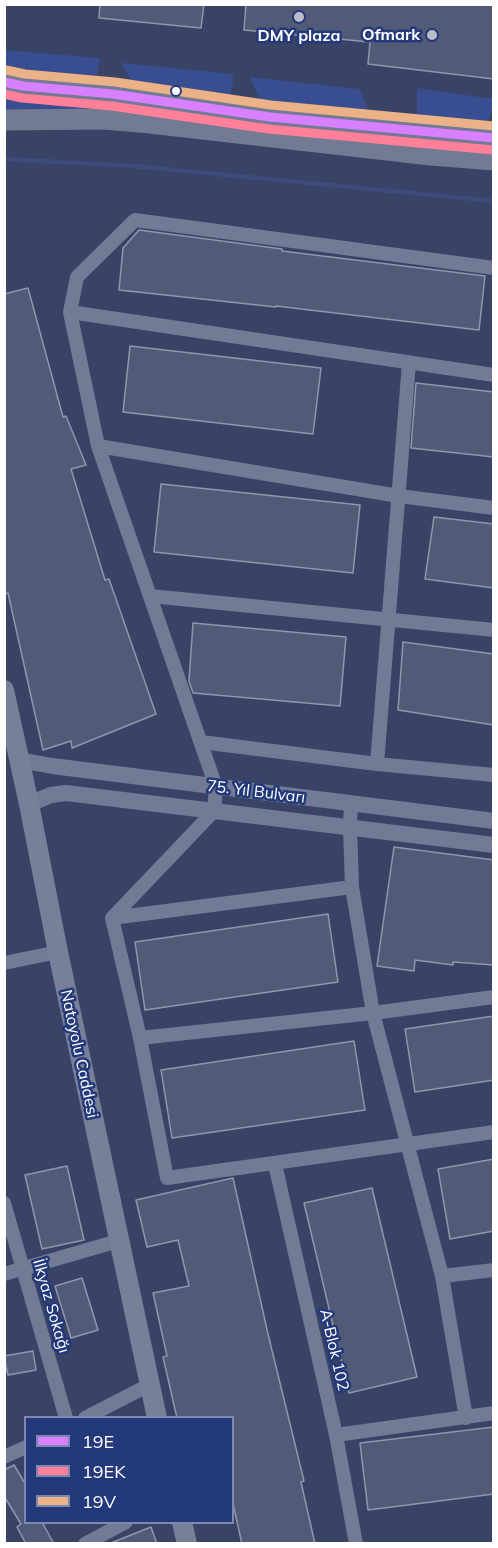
<!DOCTYPE html>
<meta charset="utf-8">
<style>
body{margin:0}
#map{position:relative;width:498px;height:1548px;overflow:hidden;background:#384366;font-family:Mulish,sans-serif}
canvas{display:block}
.frame{position:absolute;inset:0;border:6px solid #fff;pointer-events:none}
.legend{position:absolute;left:24px;top:1416px;width:210px;height:108px;box-sizing:border-box;background:#24397a;border:2px solid #7c88af;margin:0;padding:8px 10px;list-style:none;font-size:18px;color:#fff}
.legend li{display:flex;align-items:center;gap:12px;height:30px}
.legend b{width:30px;border:2px solid #7c88af}
</style>
<div id="map">
<canvas width="498" height="1548"></canvas>
<div class="frame"></div>
<ul class="legend">
<li><b style="height:8px;background:#d880ff"></b>19E</li>
<li><b style="height:8px;background:#ff8098"></b>19EK</li>
<li><b style="height:8px;background:#ebb288"></b>19V</li>
</ul>
</div>
<script>
const c = document.querySelector('canvas').getContext('2d');
c.lineJoin = 'round';
function fillPath(path, color) {
  c.fillStyle = color;
  c.fill(path, 'evenodd');
}
function strokePath(path, color, width, dash) {
  c.strokeStyle = color;
  c.lineWidth = width;
  c.lineCap = dash ? 'butt' : 'round';
  c.setLineDash(dash || []);
  c.stroke(path);
}
function label(font, color, halo, rows, align = 'center') {
  c.font = font + ' Mulish,sans-serif';
  c.lineWidth = 5;
  c.setLineDash([]);
  c.textBaseline = 'middle';
  c.strokeStyle = halo;
  c.fillStyle = color;
  for (const [text, x, y, turn = 0] of rows) {
    c.save();
    c.translate(x, y);
    c.rotate((+turn || 0) * Math.PI / 180);
    c.textAlign = isNaN(turn) ? turn : align;
    if (halo) c.strokeText(text, 0, 0);
    c.fillText(text, 0, 0);
    c.restore();
  }
}
fillPath(new Path2D(`
 M4 50 100 58 95 85 28 78 5 71Z
 M121 63 234 74 230 101 137 89Z
 M250 77 359 89 372 118 262 106Z
 M417 88 493 99V109L485 127 417 119Z
 M5 94 84 105V112H5Z`), '#384e91');
strokePath(new Path2D(`
 M4 159 134 166 494 201`), '#3d4c7c', 4.5);
const building = new Path2D(`
 M100 4H204L201 28 99 18Z
 M246 4H494V79L368 64 370 42 244 30Z
 M139 230 282 249V251L485 276 479 330 276 306V307L119 290 123 248Z
 M28 288 63 417 66 416 86 465 71 469 105 580 109 579 156 714 72 748 71 741 43 750 8 593 4 594V294Z
 M130 346 321 368 313 434 123 412Z
 M416 383 494 392V457L411 448Z
 M161 484 360 505 353 573 154 552Z
 M434 517 494 524V588L425 579Z
 M193 623 346 637 340 706 193 693 189 681Z
 M403 642 494 654V725L398 710Z
 M394 847 494 860V965L453 962V965L415 960 414 971 377 966Z
 M328 914 338 982 145 1010 135 942Z
 M494 1016V1080L415 1092 405 1029Z
 M354 1041 365 1110 172 1138 161 1070Z
 M494 1159V1231L450 1239 438 1169Z
 M67 1166 84 1240 42 1249 25 1175Z
 M233 1178 268 1334 304 1481 301 1482 315 1544H242L232 1499V1418H177L174 1405 163 1357 167 1356 153 1293 189 1286 178 1240 147 1247 136 1200Z
 M372 1188 417 1377 349 1393 304 1203Z
 M82 1278 98 1330 71 1338 55 1286Z
 M33 1351 36 1370 8 1375 4 1356Z
 M494 1427V1494L368 1510 360 1443Z
 M14 1465 26 1485V1522H42L54 1544H26L17 1527 21 1524 4 1496V1470Z
 M151 1527 157 1544H111V1543Z`);
fillPath(building, '#515a76');
strokePath(building, '#9097ac', 1.5);
strokePath(new Path2D(`
 M494 268 135 220 77 277 70 312 98 446 399 496 494 508
 M70 312 494 375
 M409 363 377 764 494 775
 M98 446 216 787 214 811 112 918 140 1038 167 1178 494 1132
 M150 596 494 630
 M201 742 377 764
 M351 804 350 827 352 887 373 1013 442 1276 466 1418
 M112 918 352 887
 M4 963 58 952
 M140 1038 373 1013 494 997
 M275 1164 336 1435 356 1544
 M4 1203 66 1418
 M4 1274 118 1241
 M442 1276 494 1270
 M85 1418 149 1385
 M336 1435 494 1413
 M4 1457 26 1447
 M85 1544 126 1522`), '#737a95', 14);
strokePath(new Path2D(`
 M19 760 52 766 494 821
 M29 804 51 795 66 793 494 845`), '#737a95', 16);
strokePath(new Path2D(`
 M4 690 29 804 58 952 157 1418
 M182 1522 187 1544`), '#787f99', 20);
strokePath(new Path2D(`
 M4 82 23 86 113 94 270 117 430 133 494 138
 M4 120 105 119 150 123 431 155 494 160`), '#727a94', 21);
strokePath(new Path2D(`
 M4 82 23 86 113 94 270 117 494 138`), '#d880ff', 9);
strokePath(new Path2D(`
 M4 94 22 98 112 106 269 129 493 150`), '#ff8098', 9);
strokePath(new Path2D(`
 M6 70 25 74 115 82 271 105 494 126`), '#ebb288', 9);
for (const [x, y, r, color] of [
 [299,17,6,"#b9bdc9"],
 [432,35,6,"#b9bdc9"],
 [176,91,5,"#fff"]
]) {
  const dot = new Path2D();
  dot.arc(x, y, r, 0, 2 * Math.PI);
  c.fillStyle = color;
  c.fill(dot);
  strokePath(dot, '#24397a', 2);
}
label('bold 16px', '#fff', '#24397a', [
 ["Ofmark",420,35],
 ["DMY plaza",299,36,"center"]
], 'right');
label('16px', '#fff', '#24397a', [
 ["75. Yıl Bulvarı",256,792,7],
 ["Natoyolu Caddesi",79,1054,78],
 ["İlkyaz Sokağı",51,1306,74],
 ["A-Blok 102",334,1350,77]
]);
</script>
